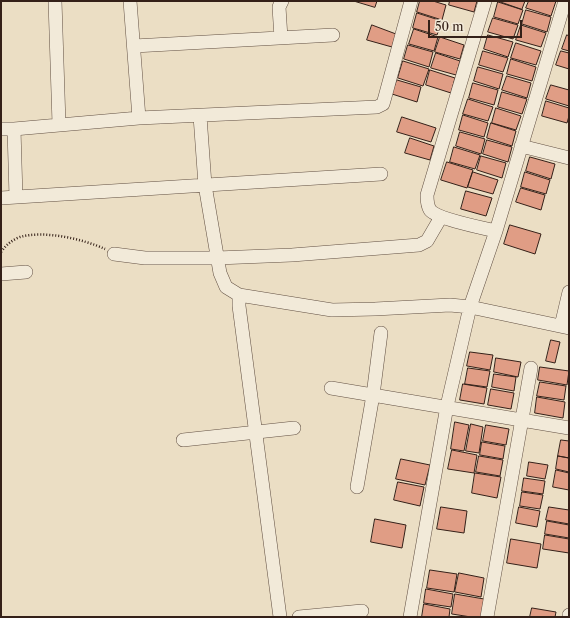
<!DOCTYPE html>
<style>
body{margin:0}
#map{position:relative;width:570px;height:618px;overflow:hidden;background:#ebdec4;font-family:"Libre Caslon Text",serif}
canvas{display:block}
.frame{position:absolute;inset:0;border:2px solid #342018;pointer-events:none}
.scale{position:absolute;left:428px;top:20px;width:94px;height:18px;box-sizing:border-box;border:2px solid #342018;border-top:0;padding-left:5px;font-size:12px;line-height:14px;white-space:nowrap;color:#342018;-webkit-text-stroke:3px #f2ead9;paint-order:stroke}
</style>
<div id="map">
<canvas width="570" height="618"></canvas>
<div class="frame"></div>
<div class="scale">50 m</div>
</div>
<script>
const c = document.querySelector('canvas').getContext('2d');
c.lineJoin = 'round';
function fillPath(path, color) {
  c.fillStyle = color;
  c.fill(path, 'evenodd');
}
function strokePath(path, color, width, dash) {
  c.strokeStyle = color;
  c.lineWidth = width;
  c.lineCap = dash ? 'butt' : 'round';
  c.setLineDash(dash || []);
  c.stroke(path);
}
const building = new Path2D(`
 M354 1H377L375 7Z
 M420 1H433L446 5 442 20 417 12Z
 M450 1H477L474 12 449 5Z
 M498 1H525L522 9Z
 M529 1H556L551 16 526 8Z
 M498 2 523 10 518 24 494 17Z
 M526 10 551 17 547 32 522 24Z
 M417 13 442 21 437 35 413 28Z
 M493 18 518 25 513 39 488 32Z
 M372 25 396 34 392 47 367 40Z
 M521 25 546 33 541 47 516 40Z
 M414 29 438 37 434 51 409 44Z
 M488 35 513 42 508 57 484 49Z
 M567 35 569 36V51L562 49Z
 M440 37 464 45 460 59 435 52Z
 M516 43 541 51 536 65 511 58Z
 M408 45 433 52 429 67 404 59Z
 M483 51 508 58 503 72 479 65Z
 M561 51 569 53V69L556 65Z
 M436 53 460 61 456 75 431 68Z
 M511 59 536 67 532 81 507 74Z
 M403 61 429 69 423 86 398 78Z
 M478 67 503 74 499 89 474 81Z
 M430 70 455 78 451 93 426 85Z
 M507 76 531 83 527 98 502 90Z
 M397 80 421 87 417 102 392 94Z
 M473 83 498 90 494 105 469 98Z
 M551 85 569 90V106L546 99Z
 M502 92 527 99 522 114 498 107Z
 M468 99 493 107 488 121 463 114Z
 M546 101 569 108V116L567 123 542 116Z
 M496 108 521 116 516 130 492 123Z
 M463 115 488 123 484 137 459 130Z
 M402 117 436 128 431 142 397 132Z
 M491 123 516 131 512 146 487 138Z
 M460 132 485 139 481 154 456 146Z
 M410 138 434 146 430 160 405 153Z
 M487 140 512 147 508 162 483 154Z
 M454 147 480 155 475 169 450 162Z
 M481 156 506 163 502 178 477 170Z
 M530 157 555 164 551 179 526 171Z
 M447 162 473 170 467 188 441 180Z
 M473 172 498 180 493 194 468 187Z
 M525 172 550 180 546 194 521 187Z
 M521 188 545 195 541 210 516 202Z
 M466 191 492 198 486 216 461 209Z
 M510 225 541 234 535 254 504 244Z
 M551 340 560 342 555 363 546 361Z
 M470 352 493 355 490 370 467 366Z
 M496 358 521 362 518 377 494 372Z
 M540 367 569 371 567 385 538 380Z
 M468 368 490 371 487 387 465 384Z
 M494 374 516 377 514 391 492 387Z
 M540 382 566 386 564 400 537 396Z
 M463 384 487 388 484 404 460 400Z
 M491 389 514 393 511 409 488 405Z
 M537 397 565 402 563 418 535 413Z
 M455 422 469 425 464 451 451 449Z
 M471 424 483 427 479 453 466 451Z
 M486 425 509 429 506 445 483 441Z
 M561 440 569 441V458L558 456Z
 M482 442 505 446 503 459 480 455Z
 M452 450 477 455 474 473 448 469Z
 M479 456 503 460 500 476 476 472Z
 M558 456 569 458V472L556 469Z
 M401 459 430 465 425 485 396 479Z
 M529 462 548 465 545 479 527 476Z
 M556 470 569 473V490L553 487Z
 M475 473 501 477 497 498 472 493Z
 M524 478 545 481 543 494 522 491Z
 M398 482 424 487 420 506 394 500Z
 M522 492 543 495 540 509 520 506Z
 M441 507 467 511 464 533 437 529Z
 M519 507 540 511 537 527 516 523Z
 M549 507 569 510V524L546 520Z
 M375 519 406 525 402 548 371 542Z
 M547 521 569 525V538L545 534Z
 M545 535 569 539V553L543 549Z
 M511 539 541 544 537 568 507 563Z
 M430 570 457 574 454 592 427 588Z
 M459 573 484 578 481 597 455 592Z
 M426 589 453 594 451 607 424 603Z
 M455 594 484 599 481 617H471L452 614Z
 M424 604 450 609 449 617H422Z
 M532 608 556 612 555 617H530Z`);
fillPath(building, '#e09d85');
strokePath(building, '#342018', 1);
const street = new Path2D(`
 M55 1 59 124
 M130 1 139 118
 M485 1 427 195C427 200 427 205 430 210 437 219 483 228 496 231
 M281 38 279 7 282 1
 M134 46 333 35
 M200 116 205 185 220 273 226 287 239 295 332 310 375 309 450 305 470 307 569 328
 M1 129H14L139 118 377 107 383 104 385 97 411 1
 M14 129 16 197
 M521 146 569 158
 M1 198 381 174
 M114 254 145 258H217L292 255 419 245 427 241 441 217
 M1 274 26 272
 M239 295V306L280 617
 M561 326 569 292
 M331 388 569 428
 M183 440 294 428
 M357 487 373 395 381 333
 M299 617 362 611
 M410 617 447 406 470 307 496 231 565 1
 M487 617 531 368
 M569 617V615`);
strokePath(street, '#625043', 14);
strokePath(new Path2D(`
 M1 252C6 245 12 240 20 237 44 230 83 239 105 249`), '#342018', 2.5, [1, 2]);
strokePath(street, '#f2ead9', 13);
</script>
